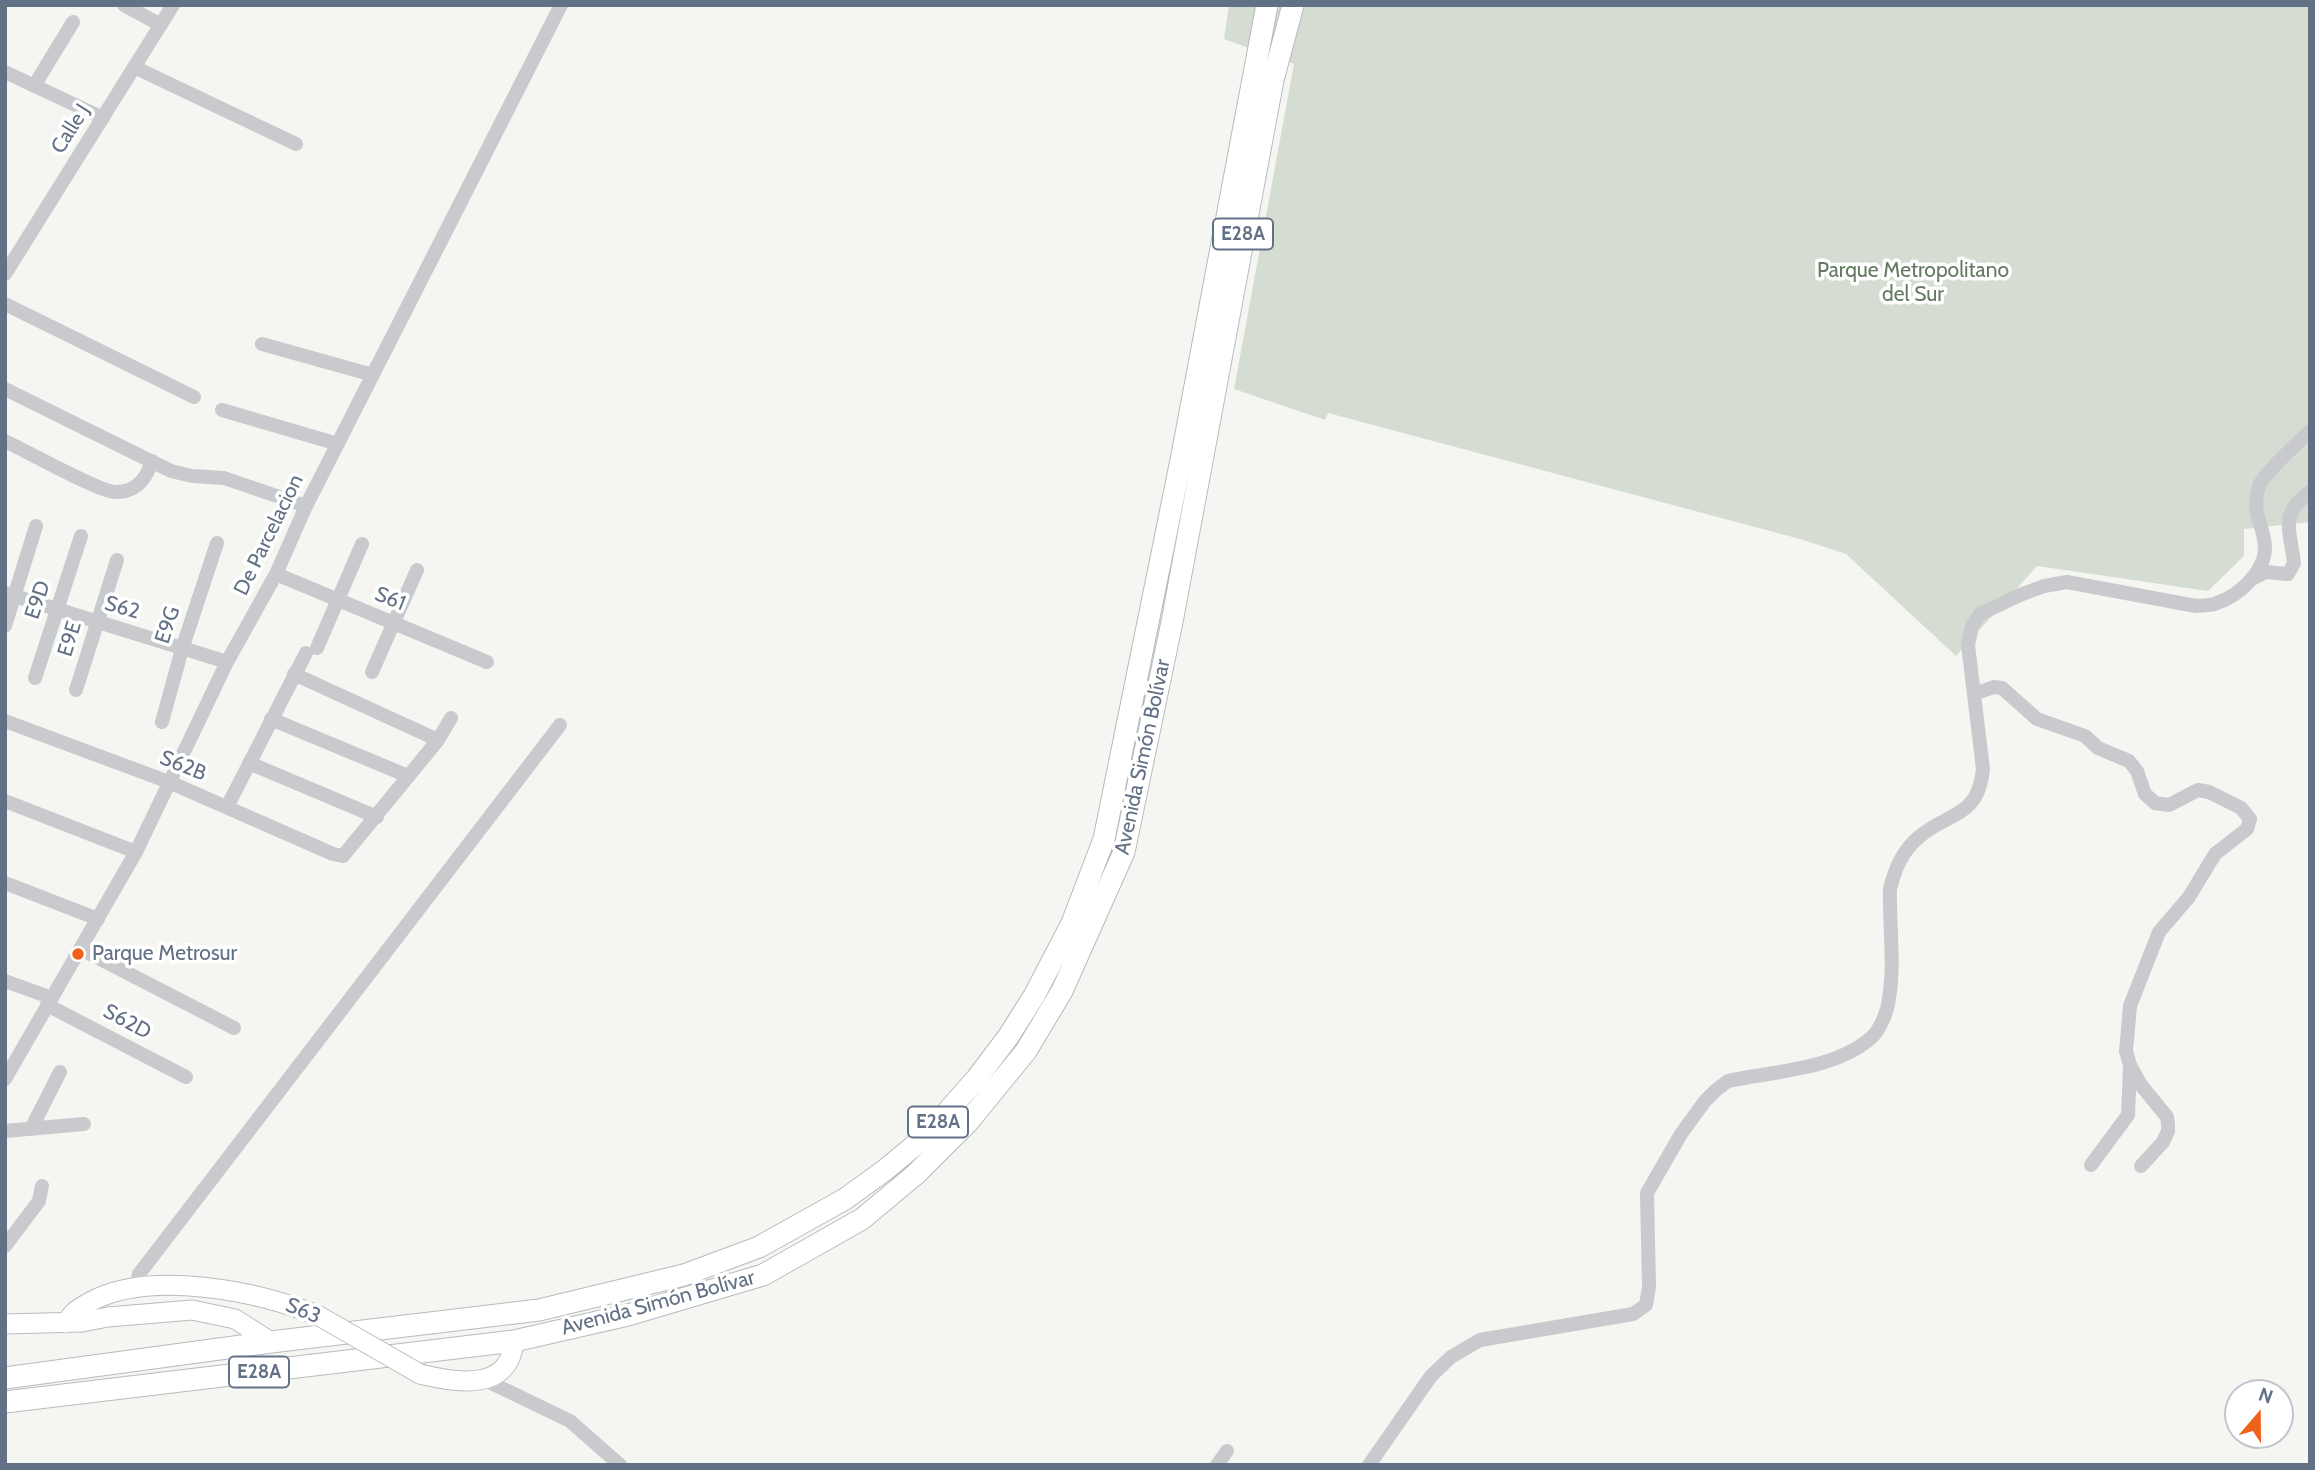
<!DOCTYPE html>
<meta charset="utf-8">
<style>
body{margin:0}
#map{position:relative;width:2315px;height:1470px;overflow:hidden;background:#f5f6f1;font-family:Cabin,sans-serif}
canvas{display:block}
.frame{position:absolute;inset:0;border:7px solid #627185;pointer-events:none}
.north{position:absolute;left:2224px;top:1379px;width:70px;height:70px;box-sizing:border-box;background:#fff;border:2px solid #c0c6ce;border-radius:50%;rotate:20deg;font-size:19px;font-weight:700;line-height:28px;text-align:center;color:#627185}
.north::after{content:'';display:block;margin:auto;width:24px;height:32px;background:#ee6319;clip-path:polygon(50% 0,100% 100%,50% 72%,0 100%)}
</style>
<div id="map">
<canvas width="2315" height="1470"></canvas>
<div class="frame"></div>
<div class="north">N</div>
</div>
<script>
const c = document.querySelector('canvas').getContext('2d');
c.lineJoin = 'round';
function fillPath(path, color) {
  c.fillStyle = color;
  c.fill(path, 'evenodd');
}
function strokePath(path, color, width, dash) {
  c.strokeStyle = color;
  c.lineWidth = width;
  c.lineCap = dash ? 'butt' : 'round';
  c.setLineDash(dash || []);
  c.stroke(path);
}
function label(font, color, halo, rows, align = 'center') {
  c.font = font + ' Cabin,sans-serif';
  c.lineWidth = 7;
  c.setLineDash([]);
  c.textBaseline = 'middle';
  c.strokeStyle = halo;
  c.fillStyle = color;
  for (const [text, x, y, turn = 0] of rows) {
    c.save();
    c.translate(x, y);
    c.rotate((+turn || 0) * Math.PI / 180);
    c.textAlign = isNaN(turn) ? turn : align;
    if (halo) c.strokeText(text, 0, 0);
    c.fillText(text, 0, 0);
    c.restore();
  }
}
fillPath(new Path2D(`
 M1229 5H2310V522L2244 529V556L2208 591 2037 566 1956 656 1846 554 1800 539 1328 413 1325 420 1234 389 1294 64 1224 39Z`), '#d5ddd2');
const major = new Path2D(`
 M67 1323C71 1312 80 1308 90 1302 150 1269 258 1291 319 1316
 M5 1324 82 1322 108 1317 192 1310 235 1319 271 1342
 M420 1374C456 1383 510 1392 514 1341`);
const highway = new Path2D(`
 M5 1378 271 1342 539 1310 684 1275 759 1247 845 1199 885 1170 926 1136 977 1078 1008 1037 1034 996 1072 923 1104 839 1181 460 1267 5
 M5 1402 514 1341 628 1315 763 1275 862 1219 916 1174 968 1122 1026 1051 1062 991 1124 852 1172 622 1273 80 1293 5`);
strokePath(major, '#b8bbc0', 21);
strokePath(highway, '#b7babe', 23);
strokePath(new Path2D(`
 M124 5 161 25
 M134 67 296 144
 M5 72 103 118
 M34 86 73 22
 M5 274 173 5
 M5 304 194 397
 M262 344 373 375
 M5 389 171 471 192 476 224 478 306 506
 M222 410 338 444
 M5 441C24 450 98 491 114 492 135 493 146 480 152 461
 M276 574 487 662
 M2252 579 2265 572 2288 574 2294 563C2290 529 2279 514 2310 492
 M5 593 227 662
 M5 626 36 526
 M317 648 362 544
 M372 672 417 570
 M294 674 438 740
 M35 678 81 536
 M76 690 117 560
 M1974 694 1994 687 2002 688 2037 719 2085 736 2098 748 2129 761 2137 771 2145 794 2155 803 2169 805 2198 790 2209 792 2241 808 2250 819 2247 829 2215 854 2189 897 2159 932 2130 1006 2126 1051 2130 1065 2141 1085 2167 1117 2168 1124V1131L2163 1142 2141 1166
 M271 719 408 776
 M5 721 169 782 333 854 343 856 438 740 451 718
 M162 722 182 649 217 543
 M249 763 377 817
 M5 801 136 852
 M227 807 306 653
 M5 883 98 919
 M81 949 234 1028
 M5 981 52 998
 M47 1005 186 1077
 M5 1079 136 852 227 662 276 574 306 506 561 5
 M31 1129 60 1072
 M5 1131 84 1124
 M2091 1165 2128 1115 2130 1067
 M5 1246 39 1201 42 1186
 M136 1286 139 1274 560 725
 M485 1380 570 1421 620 1465
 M1217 1465 1227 1451
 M1369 1465 1431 1376 1451 1357 1480 1340 1633 1314 1646 1305 1649 1287 1647 1193 1681 1134 1705 1101 1716 1090 1728 1081C1774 1071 1835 1070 1872 1037 1881 1028 1888 1010 1889 998 1895 965 1889 924 1890 889 1895 869 1902 851 1919 837 1950 811 1978 818 1983 769L1968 645 1972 626 1980 614 2020 595 2044 586 2067 582 2196 606C2203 605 2211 606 2217 603 2238 596 2264 573 2265 549 2265 525 2250 515 2259 486 2264 473 2299 442 2310 431`), '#c8cace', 14);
strokePath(major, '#fff', 19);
strokePath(highway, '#fff', 21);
const majorBridge = new Path2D(`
 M319 1316 420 1374`);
strokePath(majorBridge, '#b8bbc0', 21, []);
strokePath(majorBridge, '#fff', 19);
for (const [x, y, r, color] of [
 [78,954,7,"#ee6319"]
]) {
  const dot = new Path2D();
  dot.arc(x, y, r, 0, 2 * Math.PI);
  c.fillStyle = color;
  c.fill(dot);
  strokePath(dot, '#fff', 2.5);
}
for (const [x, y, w] of [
 [1243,234,60],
 [938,1122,60],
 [259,1372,60]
]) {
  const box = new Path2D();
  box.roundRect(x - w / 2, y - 15.5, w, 31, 5);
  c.fillStyle = '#fff';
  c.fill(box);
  strokePath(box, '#627185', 2);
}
label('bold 19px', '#627185', null, [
 ["E28A",1243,234],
 ["E28A",938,1122],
 ["E28A",259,1372]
]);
label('21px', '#627185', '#fff', [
 ["Calle J",71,129,-58],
 ["De Parcelacion",269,535,-64],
 ["S61",390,599,22],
 ["E9D",38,600,-72],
 ["S62",122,608,16],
 ["E9G",168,625,-72],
 ["E9E",70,639,-73],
 ["Avenida Simón Bolívar",1143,757,-78],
 ["S62B",183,766,22],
 ["S62D",127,1022,28],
 ["Avenida Simón Bolívar",658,1303,-15],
 ["S63",303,1311,22]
]);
label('21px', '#647b62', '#fff', [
 ["Parque Metropolitano",1913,271],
 ["del Sur",1913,295]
]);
label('21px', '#627185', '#fff', [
 ["Parque Metrosur",92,954]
], 'left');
</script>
